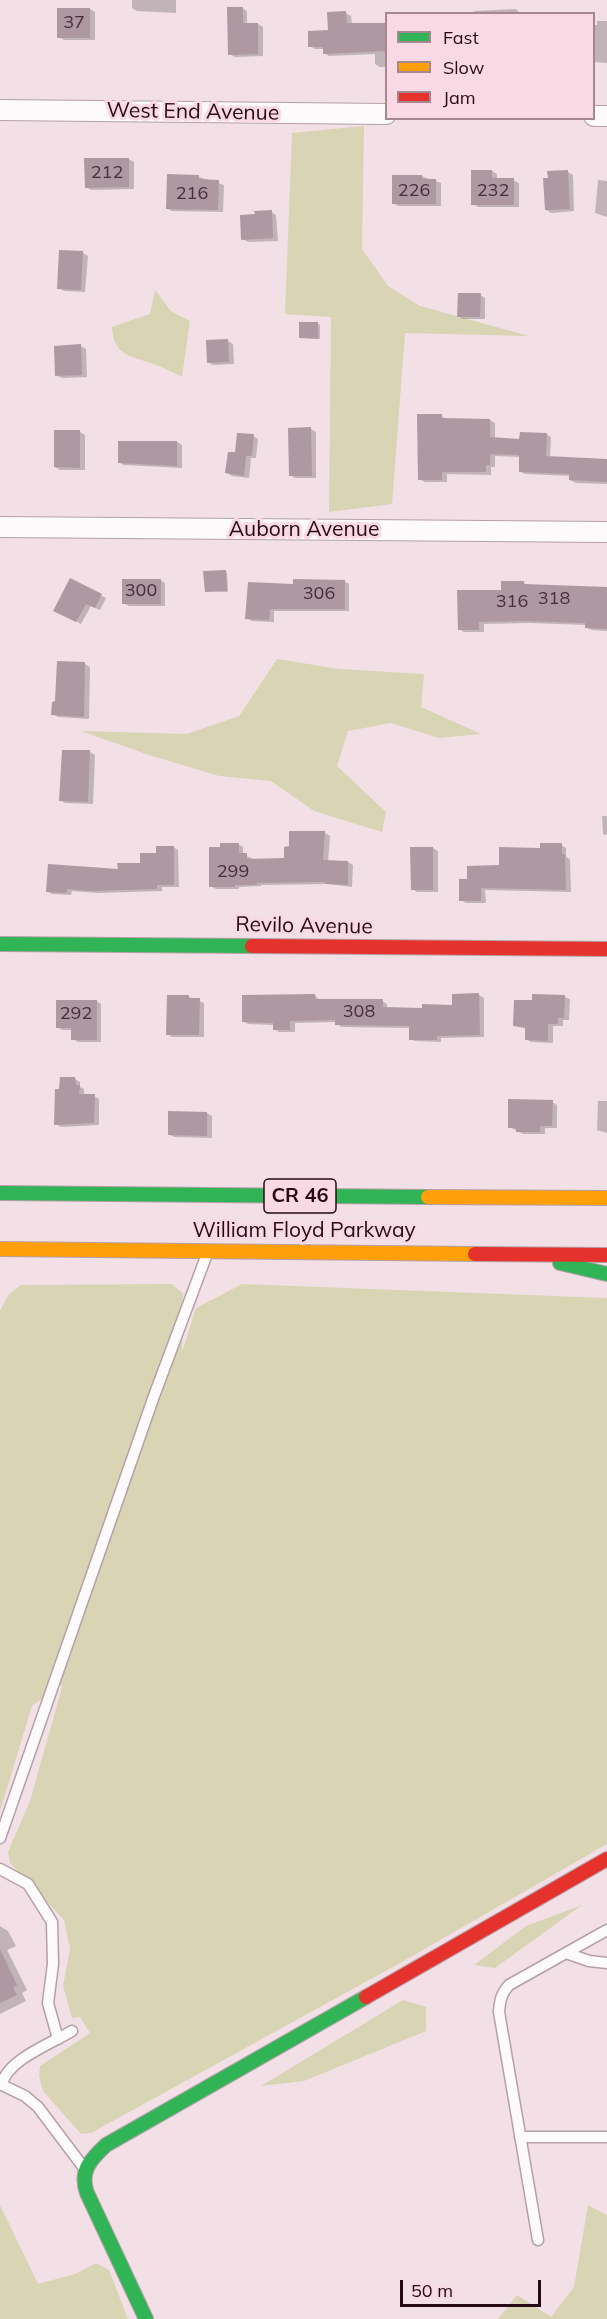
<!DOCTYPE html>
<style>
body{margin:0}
#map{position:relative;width:607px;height:2319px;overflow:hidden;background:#f2e0e6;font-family:Mulish,sans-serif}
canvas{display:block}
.legend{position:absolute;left:385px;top:12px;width:210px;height:108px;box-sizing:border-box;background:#f9d9e4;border:2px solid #a58792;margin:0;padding:8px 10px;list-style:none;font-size:18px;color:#260b17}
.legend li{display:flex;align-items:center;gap:12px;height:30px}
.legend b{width:30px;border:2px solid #a58792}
.scale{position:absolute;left:400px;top:2280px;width:141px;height:27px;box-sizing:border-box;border:3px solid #260b17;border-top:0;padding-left:8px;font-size:18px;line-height:21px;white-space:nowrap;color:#260b17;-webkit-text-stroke:4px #f9d9e4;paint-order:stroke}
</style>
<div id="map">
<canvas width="607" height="2319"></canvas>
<ul class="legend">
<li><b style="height:8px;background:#30b455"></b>Fast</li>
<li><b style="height:8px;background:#ff9f0a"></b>Slow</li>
<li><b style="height:8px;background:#e5322d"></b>Jam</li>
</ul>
<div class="scale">50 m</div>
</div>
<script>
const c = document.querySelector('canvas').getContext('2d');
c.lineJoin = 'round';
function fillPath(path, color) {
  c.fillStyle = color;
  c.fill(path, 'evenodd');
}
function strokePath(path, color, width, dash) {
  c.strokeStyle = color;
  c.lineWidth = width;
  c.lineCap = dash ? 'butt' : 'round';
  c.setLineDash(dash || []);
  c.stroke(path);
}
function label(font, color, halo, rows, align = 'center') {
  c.font = font + ' Mulish,sans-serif';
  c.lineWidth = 6;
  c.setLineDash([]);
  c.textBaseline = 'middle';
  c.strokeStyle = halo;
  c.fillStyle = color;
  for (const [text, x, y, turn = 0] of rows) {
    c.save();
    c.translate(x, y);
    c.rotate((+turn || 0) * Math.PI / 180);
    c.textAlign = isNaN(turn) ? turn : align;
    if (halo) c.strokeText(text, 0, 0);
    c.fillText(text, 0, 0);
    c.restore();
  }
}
fillPath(new Path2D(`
 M364 126 362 249 388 286 420 306 529 336 405 333 392 504 329 512 331 317 285 314 292 133Z
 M155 290 171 311 190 321 182 377C172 372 162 367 151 363 129 356 113 354 112 327L150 314Z
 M277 659 339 669 424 674 421 707 481 734 439 738 391 723 348 731 337 766 386 812 382 832 314 811 271 781 219 776 149 755 81 731 187 734 239 716Z
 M172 1284 183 1294 182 1352 196 1308 242 1284 607 1298V1844L409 1958 91 2133 81 2134 43 2091 39 2076 40 2066 90 2033 80 2017 72 2018 63 1986 70 1949 64 1920 10 1863 8 1852 30 1801 63 1684 32 1706 0 1811V1311L9 1294 21 1285Z
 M582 1905 495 1968 474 1965 526 1926Z
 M403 2000 426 2007V2031L304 2081 261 2086Z
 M0 2205 38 2284 75 2274 96 2263 109 2270 128 2319H0Z
 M588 2205 607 2215V2319H498L517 2295 551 2317 574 2287Z`), '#d8d4b4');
fillPath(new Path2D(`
 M132 0H176V13L137 11 132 8Z
 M242 8 247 11V25L258 24 263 27V56L235 57 230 54Z
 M90 9 95 12V40H64L59 37Z
 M516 9 521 14H474V11Z
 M346 13 351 16 352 25H386V67H380L375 64V54L329 56 324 53V49H315L310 46 330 32Z
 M597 21H607V63L594 62V25H597Z
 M128 159 134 162V189L91 190 86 187Z
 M492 171 497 174V180H513L519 183V207H478L473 204Z
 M568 172 573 175 574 211 551 213 546 210Z
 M421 176 441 183V206H398L393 203Z
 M199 177 224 185 223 212 172 211 167 208Z
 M598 180 607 181V217L595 213Z
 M271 212 276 215 278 241 248 242 243 239Z
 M83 253 88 256 85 292 64 291 59 288Z
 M480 295 485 298V319H463L458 316Z
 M318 324 320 325V339L301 337Z
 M228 341 233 344 234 364 213 365 208 362Z
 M81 346 86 349 87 377 62 378 56 375Z
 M441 416 446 419 490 420 495 423V439L521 440 546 434 551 437 550 458 607 460V484L576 483 570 480 571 476 525 474 520 471 521 457 495 456V467H491V475L447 474V482H425L419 479Z
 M311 429 316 432V478H295L290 475Z
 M80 432 85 435V470H60L55 467Z
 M253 436 258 439 256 458H251L249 478 232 476 227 473 236 454Z
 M177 442 182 445V468L124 465 119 462Z
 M225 572 227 573 228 592 206 591Z
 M70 580 106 598 100 610 91 606 81 624 55 610Z
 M160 580 165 583V606H129L124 603Z
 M344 581 349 584V611H274V622L252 621 247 618 295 586Z
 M524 583 529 586 607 588V631L592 630 587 628V625L530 623 484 624V632H464L459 629 502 591Z
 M85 664 90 667 89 719 58 717 53 714Z
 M90 752 95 755 93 804 65 803 60 800Z
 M602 816H607V835L603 834Z
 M291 833H325L330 836 328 862H348L353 865 352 887 329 884 261 885V886L239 887V889H216L211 886 221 848 238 844 243 847V855L252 858V860H286L290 848Z
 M561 845 566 848V857L570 859 571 892 485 890 486 903H466L461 900 469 881 542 849Z
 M173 847 178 850 179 887H162V891L97 893 72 891 71 895 52 894 47 891 141 864Z
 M433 848 438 851V892H417L412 889Z
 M315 995 319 1000 382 1001 387 1004V1009L423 1010 454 1007 479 995 484 998V1037L441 1038V1042L415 1041 410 1039 411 1028 341 1027 336 1022 295 1023V1032H279L274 1029V1025L248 1024 243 1021Z
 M189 997 204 1003V1037H172L167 1034Z
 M565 997 570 999 569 1020H563V1026H553V1043L531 1042 526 1039 527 1029 514 1026 533 1002Z
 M96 1001 101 1004V1042H78L73 1039V1030H62L57 1027Z
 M75 1079 80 1082V1087L84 1089V1096H94L99 1099V1125L61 1127 56 1124 61 1090Z
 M598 1101H607V1133L597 1130Z
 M552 1102 557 1105V1128H545V1134H523L509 1127Z
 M207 1113 212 1116V1138L174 1137 169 1134Z
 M0 1926 8 1931 16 1946 7 1950 27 1990 22 1993 26 2001 0 2014Z`), '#0003');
fillPath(new Path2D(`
 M227 7H243V23H258V54L228 55Z
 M57 8H90V38H57Z
 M346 11 347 23H387V51L323 54V47H308V31L328 30 327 12Z
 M84 158H129V187L85 188Z
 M471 170H492V178H514V205H471Z
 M568 170 570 209 545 210 543 178H548L547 171Z
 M167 174 199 175V179L219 180 218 210 166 209Z
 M392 175H422V179H436V204H392Z
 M272 210 273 238 241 240 240 215 255 214 254 211Z
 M59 250 83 251 81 290 57 289Z
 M458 293H481L480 317H457Z
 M299 322H318V339L299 338Z
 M228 339 229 362 207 363 206 340Z
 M81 344 82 375 55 376 54 346Z
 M417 414H442V418L490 419V437L519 439 520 432 547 433 546 456 607 459V482L569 480V474L519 472V455L490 454V465H486V472H442V480H418Z
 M311 427 312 476H289L288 428Z
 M54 430H80V468L54 467Z
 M237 433 254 434 252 456H246L244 476 225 473 228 452H235Z
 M118 441H177V466L118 463Z
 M226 570 227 591 205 592 203 571Z
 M70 578 102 594 95 608 86 604 76 622 53 611Z
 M122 579H161V604H122Z
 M293 579 345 580V609H270L269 620 245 619 248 582 293 584Z
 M501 581H524V584L607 587V629L585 628V623L524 621 479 622V630H458L457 590H501Z
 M57 661 85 662 84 717 51 715 52 702 55 701Z
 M62 750H90L88 802 59 801Z
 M289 831H325L323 860 348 861V885L325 884V882L257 883V885H235V887H209V847H220V843H239V853H247V859L284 858V847L289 846Z
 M540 843H562V854H565L566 890 481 888V901H459V879H467V866L499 865V847L540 848Z
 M156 846H174V885H157V889L91 891 67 889V893L46 892 48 864 118 869 117 863H140V853H156Z
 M410 847H433V890H411Z
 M479 993 480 1035 437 1036V1040H409V1026L335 1025V1020L290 1021V1030H273V1023L242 1022V995L315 994V999H383V1007L422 1008V1004L452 1005V994Z
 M532 994 565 995 564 1018H558V1024H548V1041L525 1040V1027L513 1026 514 1000H532Z
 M167 995H189V998H200L199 1035H166Z
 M56 1000H97V1040H71V1028H56Z
 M60 1077H75L76 1085H80L79 1094H95L94 1123 54 1125 55 1089H59Z
 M508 1099 553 1100 552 1126H540V1132H516V1128H508Z
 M168 1111 207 1112V1136L168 1135Z
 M0 1949 17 1985 13 1987 17 1995 0 2003Z`), '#ae98a1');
const lane = new Path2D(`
 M0 1838 154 1396 207 1254
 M0 1869 28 1884 52 1922 53 1964 48 2003 58 2039
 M566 1953 607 1930
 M72 2031C52 2043 5 2061 2 2085L25 2096 38 2107 84 2168
 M520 2137H607
 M538 2240 499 2012C500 2000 501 1994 509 1985L566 1953 589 1961 607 1963`);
const street = new Path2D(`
 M0 110 386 114
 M594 116H607
 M0 527 607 532`);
const fast = new Path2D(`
 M0 944 252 946
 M0 1193 428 1197
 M560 1263 607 1274
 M146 2319 87 2193C79 2171 91 2159 106 2145L366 1997`);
const slow = new Path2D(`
 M428 1197 607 1198
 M0 1249 475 1254`);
const jam = new Path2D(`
 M252 946 607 949
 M475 1254 607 1255
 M366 1997 607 1859`);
strokePath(lane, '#b5a0a8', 13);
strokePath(street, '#b5a0a8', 22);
strokePath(fast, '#b5a0a8', 16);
strokePath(slow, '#b5a0a8', 16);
strokePath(jam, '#b5a0a8', 16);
strokePath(lane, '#fdfafb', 10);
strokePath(street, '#fdfafb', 20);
strokePath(fast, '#30b455', 14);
strokePath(slow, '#ff9f0a', 14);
strokePath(jam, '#e5322d', 14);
label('18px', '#482e3a', null, [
 ["37",74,23],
 ["212",107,173],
 ["226",414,191],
 ["232",493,191],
 ["216",192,194],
 ["300",141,591],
 ["306",319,594],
 ["318",554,599],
 ["316",512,602],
 ["299",233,872],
 ["308",359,1012],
 ["292",76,1014]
]);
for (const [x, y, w] of [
 [300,1196,72]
]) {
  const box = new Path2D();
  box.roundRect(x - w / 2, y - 17, w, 34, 4.5);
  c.fillStyle = '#f9d9e4';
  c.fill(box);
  strokePath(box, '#260b17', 1.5);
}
label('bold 20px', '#260b17', null, [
 ["CR 46",300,1196]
]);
label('21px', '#260b17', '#f9d9e4', [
 ["West End Avenue",193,112,1],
 ["Auborn Avenue",304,530],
 ["Revilo Avenue",304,926,1],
 ["William Floyd Parkway",304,1231]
]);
</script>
